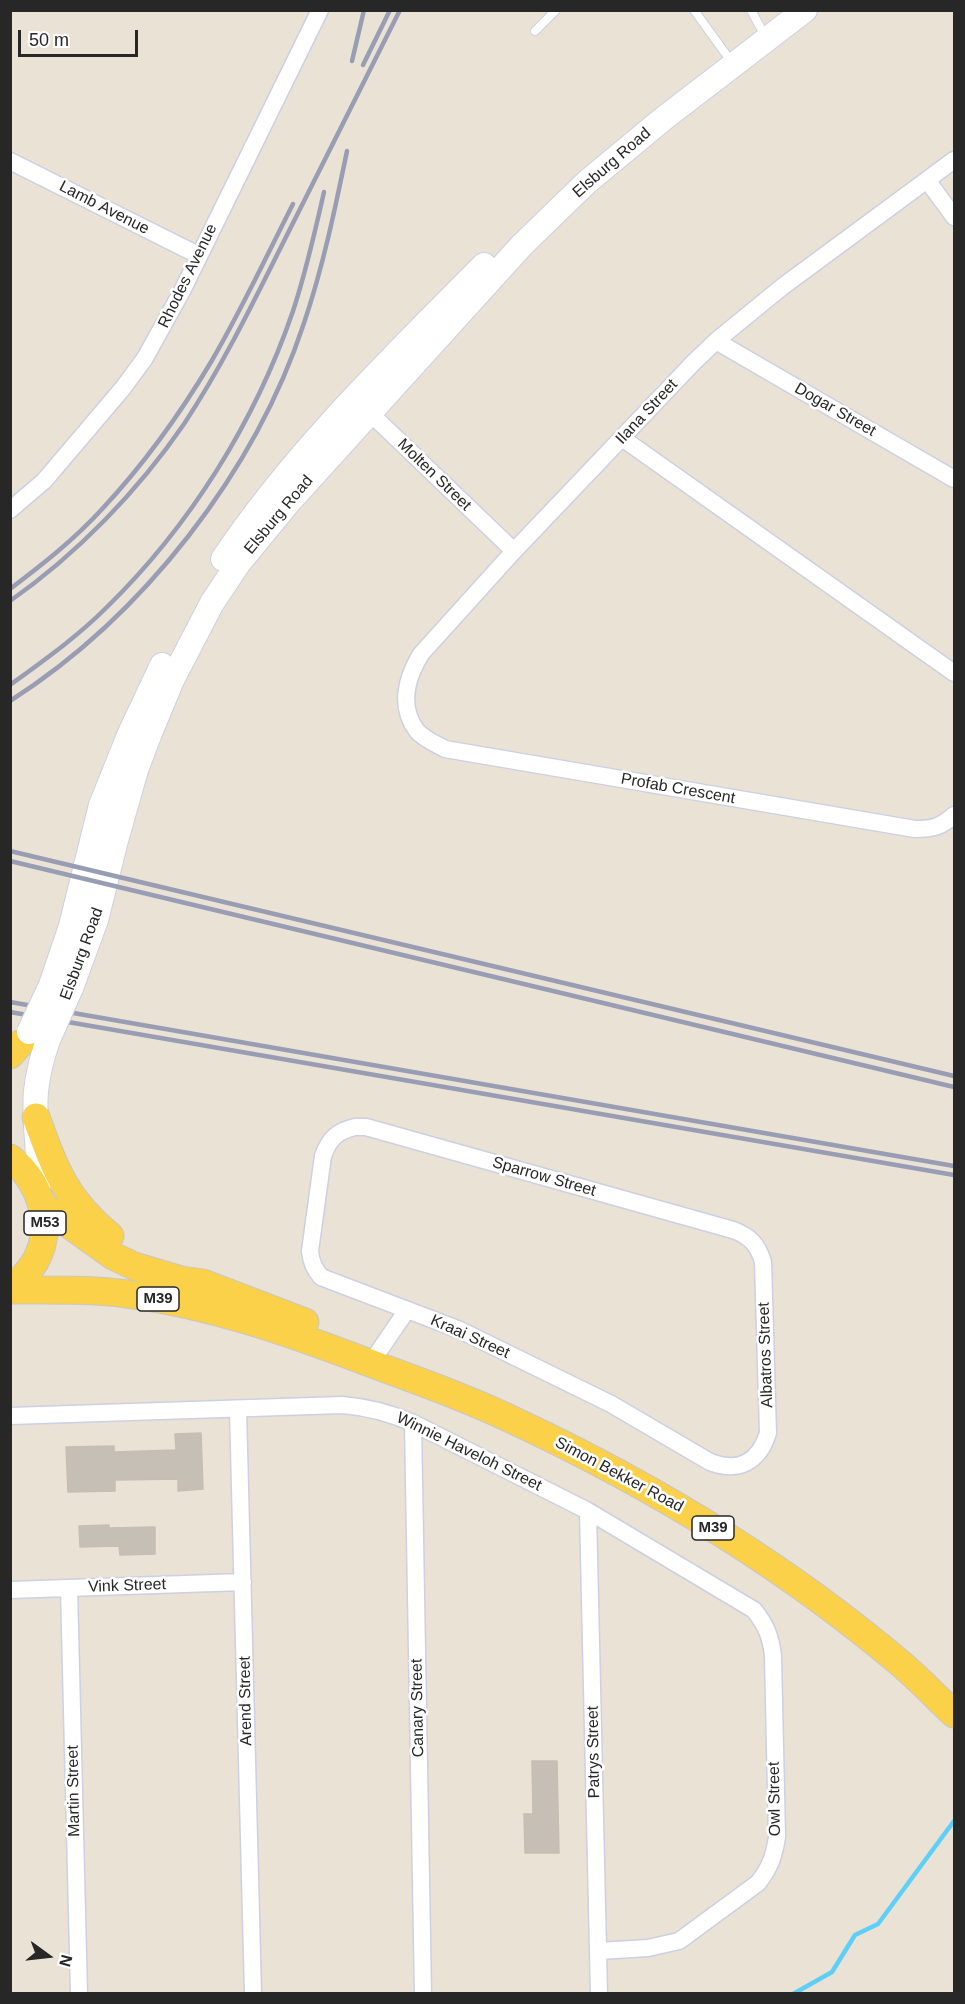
<!DOCTYPE html>
<style>
body{margin:0}
#map{position:relative;width:965px;height:2004px;overflow:hidden;background:#ebe2d6;font-family:Arial,sans-serif}
canvas{display:block}
.frame{position:absolute;inset:0;border:12px solid #272727;pointer-events:none}
.north{position:absolute;left:18px;top:1926px;width:60px;height:60px;-webkit-text-stroke:4px #fff;paint-order:stroke;rotate:105deg;font-size:16px;font-weight:700;line-height:24px;text-align:center;color:#272727}
.north::after{content:'';display:block;margin:auto;width:21px;height:27px;background:#272727;clip-path:polygon(50% 0,100% 100%,50% 72%,0 100%)}
.scale{position:absolute;left:18px;top:30px;width:120px;height:27px;box-sizing:border-box;border:3px solid #272727;border-top:0;padding-left:8px;font-size:18px;line-height:21px;white-space:nowrap;color:#272727;-webkit-text-stroke:4px #fff;paint-order:stroke}
</style>
<div id="map">
<canvas width="965" height="2004"></canvas>
<div class="frame"></div>
<div class="north">N</div>
<div class="scale">50 m</div>
</div>
<script>
const c = document.querySelector('canvas').getContext('2d');
c.lineJoin = 'round';
function strokePath(path, color, width, dash) {
  c.strokeStyle = color;
  c.lineWidth = width;
  c.lineCap = dash ? 'butt' : 'round';
  c.setLineDash(dash || []);
  c.stroke(path);
}
function fillPath(path, color) {
  c.fillStyle = color;
  c.fill(path, 'evenodd');
}
function label(font, color, halo, rows, align = 'center') {
  c.font = font + ' Arial,sans-serif';
  c.lineWidth = 5;
  c.setLineDash([]);
  c.textBaseline = 'middle';
  c.strokeStyle = halo;
  c.fillStyle = color;
  for (const [text, x, y, turn = 0] of rows) {
    c.save();
    c.translate(x, y);
    c.rotate((+turn || 0) * Math.PI / 180);
    c.textAlign = isNaN(turn) ? turn : align;
    if (halo) c.strokeText(text, 0, 0);
    c.fillText(text, 0, 0);
    c.restore();
  }
}
strokePath(new Path2D(`
 M793 1994 832 1972 855 1935 878 1924 954 1821`), '#5ed0f8', 4.5);
const building = new Path2D(`
 M201 1433 203 1489 178 1491V1479L115 1480V1491L68 1492 66 1447 114 1446V1452L176 1450 175 1434Z
 M109 1525V1528L155 1527V1554L120 1555 119 1546 80 1547 79 1526Z
 M532 1761H557L559 1853H525L524 1814H533Z`);
fillPath(building, '#c6bfb6');
strokePath(building, '#c6beb0', 1.5);
const lane = new Path2D(`
 M694 10 733 64
 M751 10 765 36
 M535 31 556 10`);
const street = new Path2D(`
 M954 160 782 287 716 341 694 362 514 551 421 654C407 677 398 706 417 731 424 739 436 744 445 749L915 829C933 829 941 827 954 815
 M10 161 198 255
 M927 180 954 217
 M716 341 954 479
 M362 407 370 413 514 551
 M622 438 954 673
 M10 510 44 481 123 388 145 358 182 291 320 10
 M355 1127H366L733 1230C750 1236 758 1245 763 1262L768 1433C759 1462 739 1473 710 1462L611 1404 460 1330 321 1277C314 1268 311 1262 310 1251L323 1156C329 1139 337 1131 355 1127Z
 M367 1362 377 1354 407 1310
 M238 1409 253 1994
 M10 1416 342 1405C368 1407 390 1413 413 1423L588 1511 754 1610C766 1625 771 1637 773 1656L777 1837C774 1856 770 1868 758 1883L679 1941 648 1948 599 1951
 M413 1423 423 1994
 M588 1511 599 1994
 M69 1588 79 1994
 M10 1590 243 1582`);
const secondary = new Path2D(`
 M223 559C296 450 392 358 484 265
 M51 985 71 926 101 805 130 733 162 665
 M71 988 96 920 115 844 136 770 150 733 172 680 212 603 238 564 289 502 522 245 587 182 663 119 805 10
 M38 1191C41 1157 33 1124 36 1091 38 1073 42 1057 48 1040`);
const primary = new Path2D(`
 M10 1055 20 1044
 M36 1117C55 1169 65 1199 110 1236
 M10 1158C46 1185 58 1240 25 1275 21 1280 15 1283 10 1287
 M43 1206 113 1256 134 1266 181 1280 203 1283 305 1322
 M10 1290C49 1290 89 1289 127 1294 208 1304 291 1333 367 1362 418 1381 470 1399 519 1423 655 1487 785 1566 900 1663 919 1679 936 1697 954 1714`);
strokePath(lane, '#ccd0e2', 10);
strokePath(street, '#ccd0e2', 19);
strokePath(secondary, '#ccd0e2', 26);
strokePath(primary, '#c7c7c7', 29);
strokePath(lane, '#fff', 8);
strokePath(street, '#fff', 16);
strokePath(secondary, '#fff', 24);
strokePath(primary, '#fcd14a', 27);
strokePath(new Path2D(`
 M352 61 364 10
 M363 65 390 10
 M10 589C43 564 75 539 103 508 144 464 180 414 211 362 241 311 266 257 293 204
 M10 601C77 554 138 491 184 424 225 362 257 295 290 229 327 156 363 83 400 10
 M10 685C43 661 77 637 106 608 190 526 255 422 293 311 306 272 315 232 324 192
 M10 701C143 616 255 472 304 323 323 267 335 209 347 151
 M10 851 954 1076
 M10 861 954 1087
 M10 1002 954 1166
 M10 1012 954 1175`), '#999db3', 4.5);
const secondaryBridge = new Path2D(`
 M29 1032 51 985
 M48 1040 71 988`);
strokePath(secondaryBridge, '#ccd0e2', 26, []);
strokePath(secondaryBridge, '#fff', 24);
for (const [x, y, w] of [
 [45,1223,42],
 [158,1299,42],
 [713,1528,42]
]) {
  const box = new Path2D();
  box.roundRect(x - w / 2, y - 12, w, 24, 4.5);
  c.fillStyle = '#fff';
  c.fill(box);
  strokePath(box, '#272727', 1.5);
}
label('bold 15px', '#272727', null, [
 ["M53",45,1223],
 ["M39",158,1299],
 ["M39",713,1528]
]);
label('16px', '#272727', '#fff', [
 ["Elsburg Road",612,163,-41],
 ["Lamb Avenue",104,208,27],
 ["Rhodes Avenue",188,276,-64],
 ["Dogar Street",835,410,30],
 ["Ilana Street",647,412,-47],
 ["Molten Street",434,475,44],
 ["Elsburg Road",279,515,-50],
 ["Profab Crescent",678,789,10],
 ["Elsburg Road",82,954,-70],
 ["Sparrow Street",544,1177,16],
 ["Kraai Street",470,1337,24],
 ["Albatros Street",766,1355,-92],
 ["Winnie Haveloh Street",469,1452,26],
 ["Simon Bekker Road",619,1475,28],
 ["Vink Street",127,1586,-2],
 ["Arend Street",246,1701,-91],
 ["Canary Street",418,1708,-91],
 ["Patrys Street",594,1752,-91],
 ["Martin Street",74,1791,-91],
 ["Owl Street",775,1799,-91]
]);
</script>
